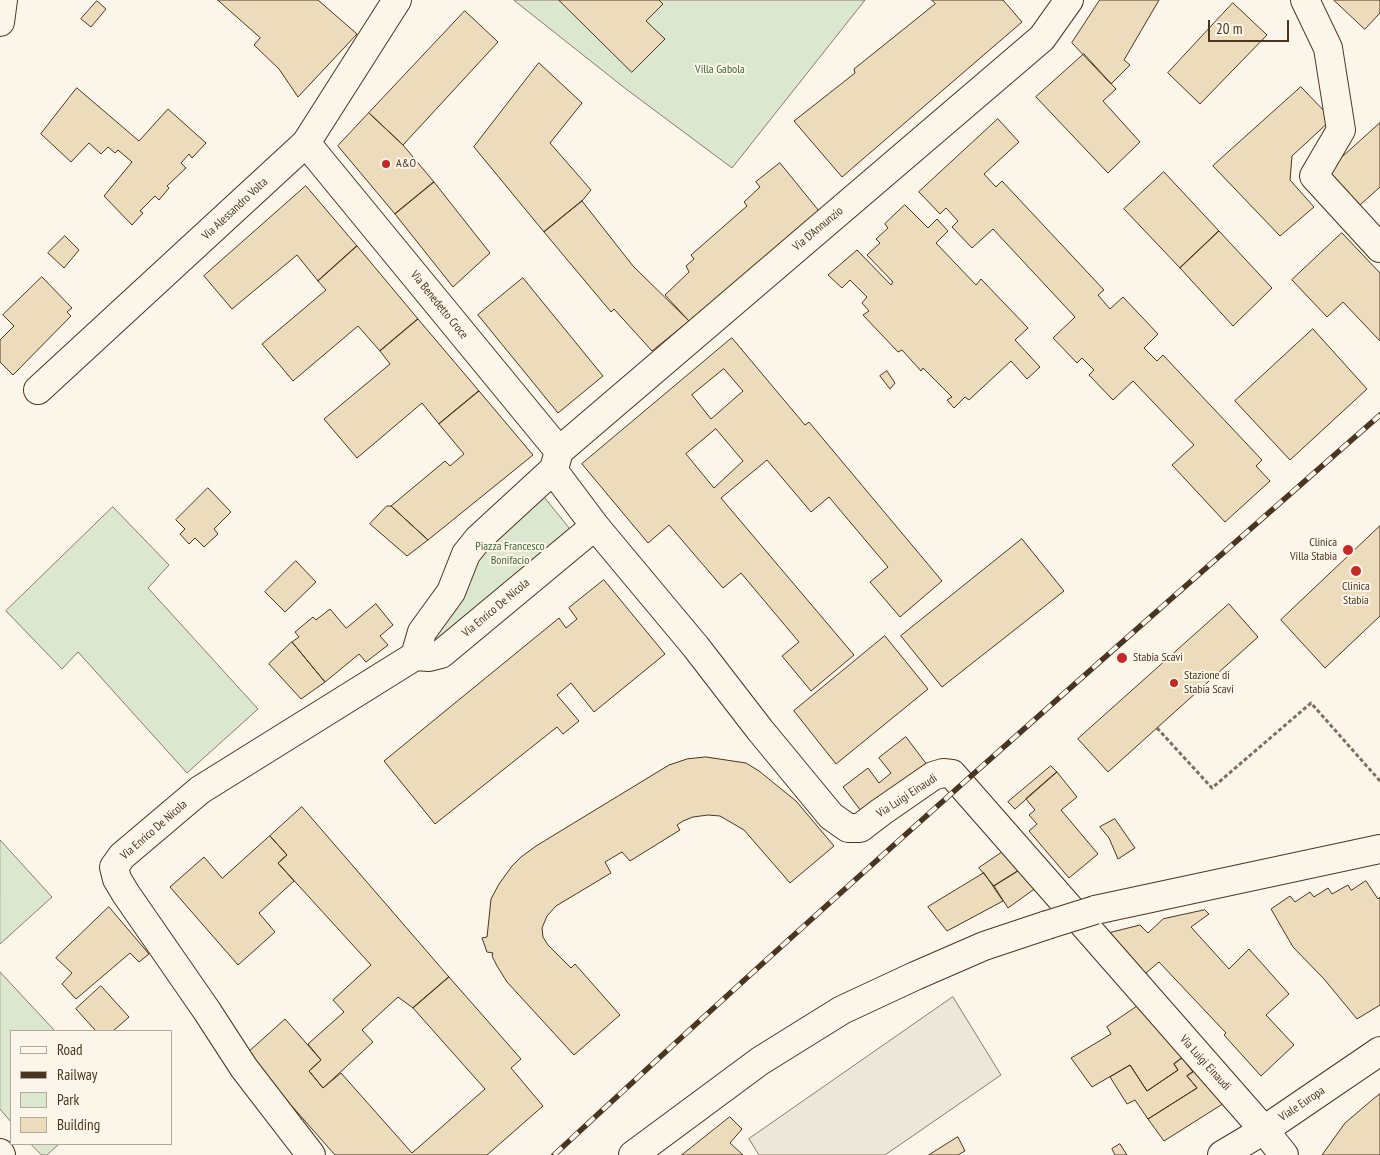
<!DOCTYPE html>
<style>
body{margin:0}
#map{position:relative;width:1380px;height:1155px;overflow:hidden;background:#fbf6e9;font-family:"PT Sans Narrow",sans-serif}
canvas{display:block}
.legend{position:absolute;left:10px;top:1030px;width:162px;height:115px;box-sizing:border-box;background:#fbf6e9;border:1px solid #b4a999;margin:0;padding:6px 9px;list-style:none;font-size:15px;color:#4a3520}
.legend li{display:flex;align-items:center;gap:10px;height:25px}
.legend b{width:25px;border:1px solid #b4a999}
.scale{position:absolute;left:1208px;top:20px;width:81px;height:22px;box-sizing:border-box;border:2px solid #4a3520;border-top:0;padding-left:6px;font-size:15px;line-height:18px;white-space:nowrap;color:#4a3520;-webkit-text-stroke:4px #fbf6e9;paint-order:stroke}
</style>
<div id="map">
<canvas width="1380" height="1155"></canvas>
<ul class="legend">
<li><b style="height:6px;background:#fbf6e9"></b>Road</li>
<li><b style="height:6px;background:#4a3520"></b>Railway</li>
<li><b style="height:14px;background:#dce7d0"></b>Park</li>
<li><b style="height:14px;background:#ecdcbc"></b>Building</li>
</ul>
<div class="scale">20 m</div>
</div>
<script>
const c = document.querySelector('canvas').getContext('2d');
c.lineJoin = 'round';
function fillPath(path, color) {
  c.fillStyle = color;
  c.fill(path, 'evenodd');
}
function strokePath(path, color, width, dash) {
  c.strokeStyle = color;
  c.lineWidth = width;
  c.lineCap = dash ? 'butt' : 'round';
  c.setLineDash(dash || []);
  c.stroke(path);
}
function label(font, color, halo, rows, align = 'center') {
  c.font = font + ' "PT Sans Narrow",sans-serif';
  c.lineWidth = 4;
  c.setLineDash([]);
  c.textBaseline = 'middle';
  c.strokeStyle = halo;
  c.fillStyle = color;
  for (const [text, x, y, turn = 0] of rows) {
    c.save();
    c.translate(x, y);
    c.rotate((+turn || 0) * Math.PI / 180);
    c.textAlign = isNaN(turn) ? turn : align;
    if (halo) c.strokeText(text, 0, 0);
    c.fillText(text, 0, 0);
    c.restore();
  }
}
const green = new Path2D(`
 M514 0H865L732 168 626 89Z
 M544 497 570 529 433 644 429 634 456 610 473 565 484 548Z
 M113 507 169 565 148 588 258 709 187 773 78 652 62 669 6 611Z
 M0 840 52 897 0 944Z
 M0 972 55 1031H11V1122L0 1109Z
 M31 1144H59L47 1155H42Z`);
fillPath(green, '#dce7d0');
strokePath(green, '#887966', 1);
const parking = new Path2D(`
 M953 997 1001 1075 885 1155H759L749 1139Z`);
fillPath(parking, '#ede7d9');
strokePath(parking, '#887966', 1);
const building = new Path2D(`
 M218 0H318L357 34 298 97 279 69 254 45 260 38Z
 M559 0H659L663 4 646 21 665 39 632 72Z
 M932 0H1003L1022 22 842 177 794 121 855 73 854 69 935 4Z
 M1100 0H1159L1124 60 1130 65 1111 84 1072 43Z
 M1334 0H1380V13L1365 29Z
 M97 1 106 9 91 27 81 19Z
 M1233 3 1267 35 1200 104 1168 73Z
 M465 11 498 42 403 145 369 113Z
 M1084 54 1116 89 1103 101 1140 142 1108 173 1036 97Z
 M539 63 582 103 550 143 591 190 582 201 544 232 474 147Z
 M1301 87 1332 119 1292 156 1290 180 1314 207 1280 236 1213 166Z
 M77 88 139 141 168 109 206 143 192 158 189 154 181 163 186 168 167 186 169 188 159 200 155 196 140 211 143 213 132 225 104 196 132 162 118 150 115 153 108 147 101 154 89 143 71 162 41 134Z
 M369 113 403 145 434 182 395 214 338 146Z
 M998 119 1019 142 984 174 996 187 1002 181 1104 290 1098 295 1110 309 1123 297 1158 334 1144 348 1157 361 1163 355 1262 460 1256 466 1270 481 1225 522 1172 465 1194 445 1133 381 1113 400 1089 375 1094 370 1082 358 1077 363 1053 338 1075 317 993 229 972 248 952 227 958 221 946 208 940 214 919 192Z
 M1380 123V187L1360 205 1328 170Z
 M780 163 819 211 689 321 665 295 689 272 686 266 694 259 691 255 747 206 744 202 760 187 756 182Z
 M1164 172 1219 231 1180 268 1124 209Z
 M434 182 490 253 453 287 395 214Z
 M306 186 357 246 318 281 297 255 232 309 204 276Z
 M582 201 633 266 689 321 652 351 614 309 611 312 544 232Z
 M905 205 928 228 937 219 948 231 936 243 976 285 981 279 1028 328 1015 340 1040 367 1027 379 1011 361 969 400 965 397 954 408 947 400 952 397 923 368 921 371 902 350 898 352 863 315 869 311 862 303 867 297 850 280 842 288 828 275 857 250 891 285 893 282 867 255 880 243 876 239 888 228 885 224Z
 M1219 231 1272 288 1233 326 1180 268Z
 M1342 233 1380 273V341L1343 302 1327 317 1292 280Z
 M65 236 79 250 64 268 48 253Z
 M357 246 418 319 380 351 358 326 293 381 262 344 326 290 318 281Z
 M42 277 72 308 67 312 71 316 13 375 0 362V340L14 326 3 315Z
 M523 278 603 376 558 413 478 315Z
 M418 319 479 391 439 424 422 403 357 458 324 419 390 364 380 351Z
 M1313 329 1367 389 1290 460 1235 401Z
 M732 338 805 425 809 422 942 581 900 617 870 582 888 567 829 497 811 512 767 460 721 498 854 655 811 691 782 656 799 642 741 573 723 588 669 525 648 543 582 464ZM724 369 743 391 711 419 692 395ZM716 429 743 461 714 488 686 454Z
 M887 371 895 383 890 389 880 376Z
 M479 391 533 455 428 540 391 506 445 461 450 466 464 454 439 424Z
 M208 488 231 512 214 529 218 534 204 547 195 538 189 544 180 534 185 529 176 520Z
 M387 506H391L428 540 407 556 370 524Z
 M1380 526V616L1325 668 1281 620Z
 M1022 539 1064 591 942 687 901 636Z
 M296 561 316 582 285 612 265 592Z
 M604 580 665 654 594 712 571 683 557 695 579 721 563 734 557 727 435 824 384 761 559 618 566 628 577 619 569 608Z
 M376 604 393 625 380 636 388 645 366 662 359 654 325 682 292 642 299 637 295 632 313 617 316 620 330 609 346 628Z
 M1229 604 1258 637 1108 772 1078 739Z
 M885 636 928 689 836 764 794 711Z
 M292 642 325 682 301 699 269 664Z
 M906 737 928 766 864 815 843 787 868 768 879 783 891 773 879 758Z
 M706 757 746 763 759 771 796 801 834 846 790 883 744 830 720 816 708 815 693 817 683 821 677 825 680 830 630 861 622 852 605 862 611 873 556 906 547 916 542 928 543 937 548 945 571 968 575 964 620 1015 574 1055 507 982 497 966 492 956 493 953 487 952 482 938 487 937 491 899 499 884 512 866 521 857 536 846 669 765 687 759Z
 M1051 766 1057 772 1015 809 1008 802Z
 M1057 772 1077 797 1061 810 1098 854 1069 878 1029 831 1037 824 1029 815 1035 810 1026 799Z
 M302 807 449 977 413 1008 398 997 362 1030 373 1042 323 1088 309 1071 321 1060 308 1044 344 1012 333 1000 371 965 278 863 287 855 270 836Z
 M1115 819 1135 848 1118 859 1109 838 1100 827Z
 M270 836 287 855 278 863 294 881 259 913 275 932 238 965 170 887 204 857 222 878Z
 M1007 849 1026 866 994 886 979 868Z
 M1026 866 1040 885 1008 908 994 886Z
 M984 873 1003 901 947 931 928 907Z
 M1366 881 1378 899 1380 897V1005L1357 1019 1324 979 1293 947 1271 909 1290 896 1295 902 1310 892 1314 897 1328 888 1332 894 1348 885 1351 890Z
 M109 907 149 954 139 962 130 953 76 999 62 984 72 973 56 958Z
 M1205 910 1209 914 1191 927 1229 969 1249 949 1289 994 1266 1015 1294 1045 1261 1076 1224 1035 1226 1033 1159 962 1140 978 1100 935 1140 925 1148 933 1163 919Z
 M449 977 521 1059 511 1068 543 1106 487 1155H335L246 1054 285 1019 321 1060 309 1071 323 1088 341 1073 412 1153 485 1089 413 1008Z
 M101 986 129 1017 113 1031H96L76 1009Z
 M1142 1003 1182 1058 1174 1064 1178 1070 1147 1091 1130 1065 1092 1087 1071 1058 1111 1034 1107 1027Z
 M1182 1058 1193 1072 1187 1076 1197 1088 1148 1119 1135 1100 1127 1104 1110 1077 1130 1065 1147 1091 1178 1070 1174 1064Z
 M1200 1067 1229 1100 1164 1141 1148 1119 1197 1088 1187 1076Z
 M1380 1094V1155H1322L1345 1123 1372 1100Z
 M730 1117 742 1129 730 1143 743 1155H682Z
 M958 1137 965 1151 958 1155H929Z
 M1120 1144 1127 1155H1115L1112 1149Z`);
fillPath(building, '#ecdcbc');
strokePath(building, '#4a3520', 1);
const minor = new Path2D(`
 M1305 0 1328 48 1341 130 1314 176 1380 248
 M0 22 3 0
 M306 143 559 451 554 469
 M38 390 306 143 397 0
 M559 451 1042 38 1069 0
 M553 470 595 526 696 647 760 730 831 816 848 828H860L881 812 933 776 943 773 952 774 1264 1130 1284 1155
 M415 656 429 657 441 654 595 526
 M0 1153 1 1155
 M311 1155 244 1068 207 1011 126 894 117 879 114 867 122 856 200 790 415 656 422 632 451 592 466 554 478 539 553 470`);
const major = new Path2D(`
 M1222 1155 1264 1130 1380 1051`);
const highway = new Path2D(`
 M1095 910 1380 849
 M633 1155 760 1061 842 1010 915 976 984 946 1047 925`);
strokePath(minor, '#4a3520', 30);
strokePath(major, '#4a3520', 30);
strokePath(highway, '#4a3520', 30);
strokePath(new Path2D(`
 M1157 728 1212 788 1311 703 1380 781`), '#7f6f5c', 3, [4, 2.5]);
strokePath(minor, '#fbf6e9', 28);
strokePath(major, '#fbf6e9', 28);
strokePath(highway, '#fbf6e9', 28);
const rail = new Path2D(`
 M554 1155C825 903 1102 659 1380 415`);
strokePath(rail, '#4a3520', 5.5);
strokePath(rail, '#fbf6e9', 4, [11]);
const highwayBridge = new Path2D(`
 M1047 925 1095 910`);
strokePath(highwayBridge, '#4a3520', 30, []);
strokePath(highwayBridge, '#fbf6e9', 28);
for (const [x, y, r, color] of [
 [386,164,5,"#c62828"],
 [1348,550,6,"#c62828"],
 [1356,571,6,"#c62828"],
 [1122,658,6,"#c62828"],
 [1174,683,5,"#c62828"]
]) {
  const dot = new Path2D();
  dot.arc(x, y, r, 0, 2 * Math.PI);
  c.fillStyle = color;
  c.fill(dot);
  strokePath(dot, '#fbf6e9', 2);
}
label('12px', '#436837', '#fbf6e9', [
 ["Villa Gabola",720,70],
 ["Piazza Francesco",510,547],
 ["Bonifacio",510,561]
]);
label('12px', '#4a3520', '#fbf6e9', [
 ["A&O",396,164],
 ["Clinica",1337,543,"right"],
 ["Villa Stabia",1337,557,"right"],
 ["Clinica",1356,587,"center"],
 ["Stabia",1356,601,"center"],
 ["Stabia Scavi",1133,658],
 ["Stazione di",1184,676],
 ["Stabia Scavi",1184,690]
], 'left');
label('12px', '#4a3520', '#fbf6e9', [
 ["Via Alessandro Volta",235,209,-43],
 ["Via D'Annunzio",818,229,-40],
 ["Via Benedetto Croce",439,305,51],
 ["Via Enrico De Nicola",496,608,-40],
 ["Via Luigi Einaudi",907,796,-33],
 ["Via Enrico De Nicola",154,830,-41],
 ["Via Luigi Einaudi",1205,1063,48],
 ["Viale Europa",1302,1104,-34]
]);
</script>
